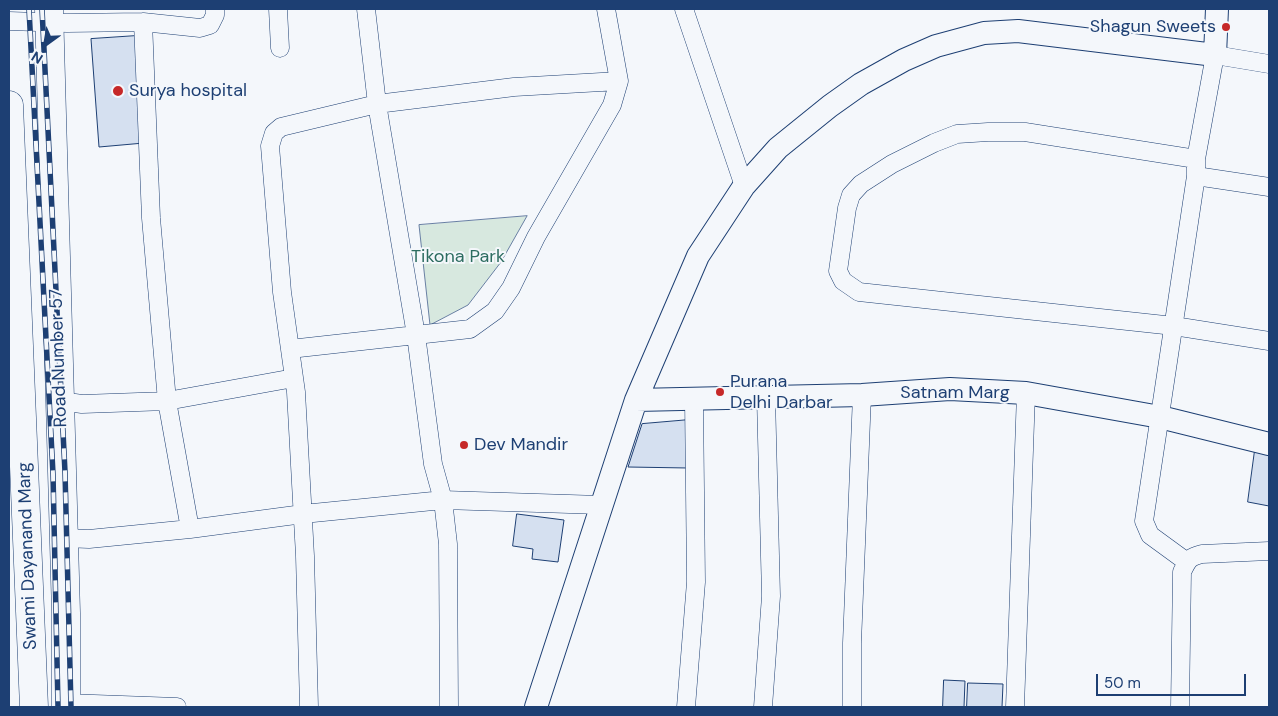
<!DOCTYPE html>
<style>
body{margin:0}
#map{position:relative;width:1278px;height:716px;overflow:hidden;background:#f4f7fb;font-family:"DM Sans",sans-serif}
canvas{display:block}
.frame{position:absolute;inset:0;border:10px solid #1d3f73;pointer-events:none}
.north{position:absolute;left:20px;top:20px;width:50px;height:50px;-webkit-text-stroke:4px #f4f7fb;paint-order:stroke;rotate:212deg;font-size:14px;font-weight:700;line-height:20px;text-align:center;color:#1d3f73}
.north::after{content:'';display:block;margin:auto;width:18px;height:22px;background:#1d3f73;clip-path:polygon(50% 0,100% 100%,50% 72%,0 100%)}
.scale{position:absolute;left:1096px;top:674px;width:150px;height:22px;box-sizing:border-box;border:2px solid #1d3f73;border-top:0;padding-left:6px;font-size:15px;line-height:18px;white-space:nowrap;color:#1d3f73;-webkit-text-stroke:4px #f4f7fb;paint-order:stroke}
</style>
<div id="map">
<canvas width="1278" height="716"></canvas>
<div class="frame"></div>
<div class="north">N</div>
<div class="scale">50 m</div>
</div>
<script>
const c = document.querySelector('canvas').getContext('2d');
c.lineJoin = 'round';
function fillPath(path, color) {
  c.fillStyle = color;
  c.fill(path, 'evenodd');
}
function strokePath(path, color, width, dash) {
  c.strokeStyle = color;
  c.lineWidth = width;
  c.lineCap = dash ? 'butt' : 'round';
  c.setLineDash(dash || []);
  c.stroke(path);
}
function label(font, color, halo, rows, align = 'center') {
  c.font = font + ' "DM Sans",sans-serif';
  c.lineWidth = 4;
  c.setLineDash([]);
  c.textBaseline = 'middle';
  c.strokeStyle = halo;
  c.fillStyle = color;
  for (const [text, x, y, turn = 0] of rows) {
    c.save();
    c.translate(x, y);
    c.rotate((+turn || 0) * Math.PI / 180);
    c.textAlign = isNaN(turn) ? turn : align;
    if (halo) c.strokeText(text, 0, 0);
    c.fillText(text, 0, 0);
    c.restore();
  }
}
const green = new Path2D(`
 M527 216 501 262 468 305 430 325 419 225Z`);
fillPath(green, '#d7e8df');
strokePath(green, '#687fa3', 1);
const building = new Path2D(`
 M136 36 144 143 99 147 91 39Z
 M689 420 688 468 628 467 642 424Z
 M1255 450 1269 452V506L1248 502Z
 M517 514 564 520 558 562 532 559 533 549 513 546Z
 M944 680 965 681 964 707H943Z
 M968 683 1003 684 1002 707H967Z`);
fillPath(building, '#d5e0f0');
strokePath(building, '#1d3f73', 1);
const minor = new Path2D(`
 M278 9 280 48
 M366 9 377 104 416 335 433 464 443 500 448 544 449 707
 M684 9 744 186
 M9 21 67 23 143 22 200 28 210 25 215 15V9
 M143 22 151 218 167 401 190 529
 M1196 159 1025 132H988L957 134 934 143 892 164 861 184 851 195 847 208 838 271 843 281 859 292 1174 326 1269 341
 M1196 176 1269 187
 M290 349 470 329 495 311 511 288 536 237 612 105 619 81 606 9
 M60 401 82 404 167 401 294 378
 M64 538 89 539 190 529 303 514 443 500 601 505
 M1187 562 1150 535 1144 521 1196 176V159L1215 55 1269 64
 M66 703 177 707
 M309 707 305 556 296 392 282 292 270 146 274 133 281 127 377 104 514 87 619 81
 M686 707 696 582 694 399
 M763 707 771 596 766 397
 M852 707V643L862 395
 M1015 707 1026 393
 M1180 707 1182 572C1188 560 1189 557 1202 554L1269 551`);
const tertiary = new Path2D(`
 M636 400 862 395 950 389 1026 393 1160 417 1269 444
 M536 707 636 400 698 256 744 186 778 148 830 106 861 84 904 60 936 46 984 33 1018 31 1215 55 1217 9`);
const primary = new Path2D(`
 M49 9 66 613V707
 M9 105 34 707`);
strokePath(minor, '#1d3f73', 19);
strokePath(tertiary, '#1d3f73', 24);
strokePath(primary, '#1d3f73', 29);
strokePath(minor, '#f4f7fb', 18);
strokePath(tertiary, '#f4f7fb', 22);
strokePath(primary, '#f4f7fb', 28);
const rail = new Path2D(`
 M29 9 53 474 58 707
 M42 9 65 472 71 707`);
strokePath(rail, '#1d3f73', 5.5);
strokePath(rail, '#f4f7fb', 4, [11]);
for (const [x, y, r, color] of [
 [1226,27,5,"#c62828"],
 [118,91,6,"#c62828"],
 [720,392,5,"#c62828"],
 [464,445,5,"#c62828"]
]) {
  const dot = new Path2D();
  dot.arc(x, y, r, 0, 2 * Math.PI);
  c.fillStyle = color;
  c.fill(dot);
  strokePath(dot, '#f4f7fb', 2);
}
label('18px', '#1d3f73', '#f4f7fb', [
 ["Shagun Sweets",1216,27,"right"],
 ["Surya hospital",129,91],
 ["Purana",730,382],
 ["Delhi Darbar",730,403],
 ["Dev Mandir",474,445]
], 'left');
label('18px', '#2c6c60', '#f4f7fb', [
 ["Tikona Park",458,257]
]);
label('18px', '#1d3f73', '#f4f7fb', [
 ["Road Number 57",59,358,-92],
 ["Satnam Marg",955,393],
 ["Swami Dayanand Marg",28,556,-92]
]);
</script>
